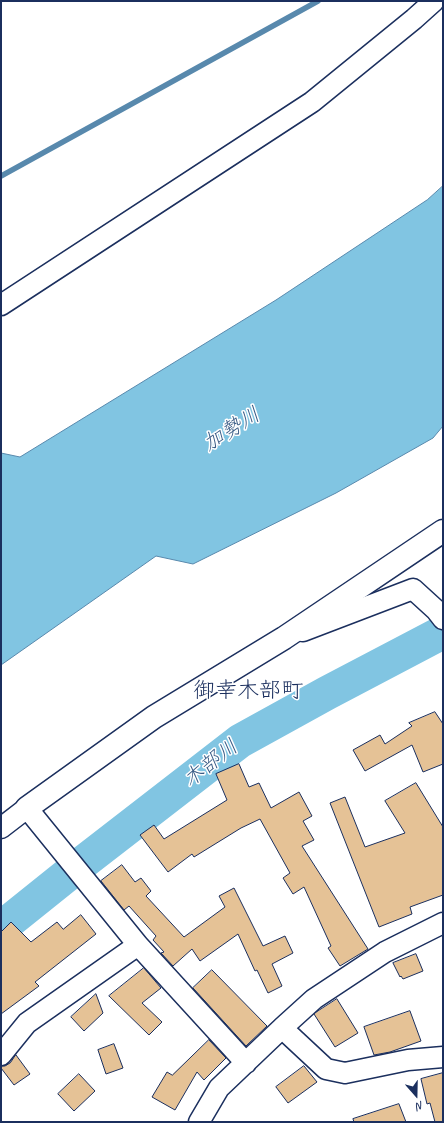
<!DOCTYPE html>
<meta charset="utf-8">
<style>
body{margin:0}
#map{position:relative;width:444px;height:1123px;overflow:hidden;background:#fff;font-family:Caveat,sans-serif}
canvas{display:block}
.frame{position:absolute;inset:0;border:2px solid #1b2f5e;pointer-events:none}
.north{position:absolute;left:396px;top:1075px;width:40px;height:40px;-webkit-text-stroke:3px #fff;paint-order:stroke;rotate:160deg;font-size:11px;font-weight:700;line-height:16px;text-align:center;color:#1b2f5e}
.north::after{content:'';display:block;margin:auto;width:14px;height:18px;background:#1b2f5e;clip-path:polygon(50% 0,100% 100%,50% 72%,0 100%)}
</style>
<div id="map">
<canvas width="444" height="1123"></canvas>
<div class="frame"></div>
<div class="north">N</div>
</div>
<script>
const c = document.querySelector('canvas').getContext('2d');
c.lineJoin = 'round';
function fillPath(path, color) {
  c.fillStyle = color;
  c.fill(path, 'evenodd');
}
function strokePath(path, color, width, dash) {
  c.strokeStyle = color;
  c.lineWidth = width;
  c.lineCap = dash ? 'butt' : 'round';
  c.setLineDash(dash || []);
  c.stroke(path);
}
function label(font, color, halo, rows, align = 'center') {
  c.font = font + ' Caveat,"Klee One",sans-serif';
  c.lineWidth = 3;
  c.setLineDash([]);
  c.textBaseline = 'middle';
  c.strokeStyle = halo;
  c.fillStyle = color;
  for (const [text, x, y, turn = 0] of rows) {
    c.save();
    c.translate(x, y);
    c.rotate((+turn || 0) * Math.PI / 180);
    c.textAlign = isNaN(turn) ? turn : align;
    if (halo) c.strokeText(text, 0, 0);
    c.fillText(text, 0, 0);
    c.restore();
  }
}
const water = new Path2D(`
 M443 186V426L433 438 336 493 193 564 156 556 1 665V453L20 457 276 300 427 200Z`);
fillPath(water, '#81c5e2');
strokePath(water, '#5889ad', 1);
strokePath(new Path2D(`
 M1 176 318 1`), '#5889ad', 5.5);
strokePath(new Path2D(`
 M1 928 72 871 240 741 327 693 443 632`), '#81c5e2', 34);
const building = new Path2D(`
 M435 712 443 724V764L423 772 412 745 365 771 353 750 380 735 385 744 412 726 409 723Z
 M239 764 249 787 259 783 271 808 299 792 312 816 303 821 314 840 302 846 368 949 340 966 328 948 331 946 304 887 293 894 283 878 290 873 260 819 241 828 194 857 192 854 168 872 140 835 154 825 164 839 227 800 216 774Z
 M416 783 443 827V895L410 907 412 914 379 927 330 803 345 797 365 847 405 833 385 801Z
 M122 865 135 882 141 878 151 891 146 896 184 937 225 907 219 896 234 888 263 946 285 936 293 953 272 964 282 986 268 993 257 970 255 971 238 934 200 961 192 949 173 966 161 953 164 952 153 940 156 936 129 906 124 910 101 881Z
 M81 915 96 934 35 982 39 986 1 1014V932L11 922 31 942 57 922 63 929Z
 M416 954 423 971 403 979 401 976 400 977 393 963Z
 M144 968 161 988 142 1003 162 1022 149 1035 109 996Z
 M212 970 267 1026 246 1046 193 988Z
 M96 994 103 1013 84 1031 71 1017Z
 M337 999 358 1033 335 1047 314 1014Z
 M410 1011 421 1041 390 1052 374 1055 364 1027Z
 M209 1040 226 1058 204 1080 197 1072 175 1110 152 1097 167 1072 172 1075Z
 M114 1044 123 1068 106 1074 98 1050Z
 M16 1055 30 1074 14 1085 1 1068V1066H5L10 1063Z
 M304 1066 317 1082 288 1103 276 1087Z
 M443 1073V1122H435L430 1103 427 1104 421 1079Z
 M79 1074 95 1091 74 1111 58 1094Z
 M399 1104 406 1122H354L353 1119Z`);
fillPath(building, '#e5c296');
strokePath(building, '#1b2f5e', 1);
const street = new Path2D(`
 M1 305 312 102 414 19 434 1
 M303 631 413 589 436 610 443 619
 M1 828 27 808 138 945 246 1063
 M282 1028 326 1069 345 1073 408 1060 443 1057
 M1 1055 27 1023 138 945
 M199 1122 219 1088 282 1028 314 999 385 952 443 923`);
const secondary = new Path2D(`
 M27 808 154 717 284 638 443 531`);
strokePath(street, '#1b2f5e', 23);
strokePath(secondary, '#1b2f5e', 25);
strokePath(street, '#fff', 20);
strokePath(secondary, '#fff', 22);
label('italic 21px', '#3a5c86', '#fff', [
 ["加勢川",232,430,-32],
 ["木部川",211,764,-38]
]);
label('22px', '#1b2f5e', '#fff', [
 ["御幸木部町",248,691]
]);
</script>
